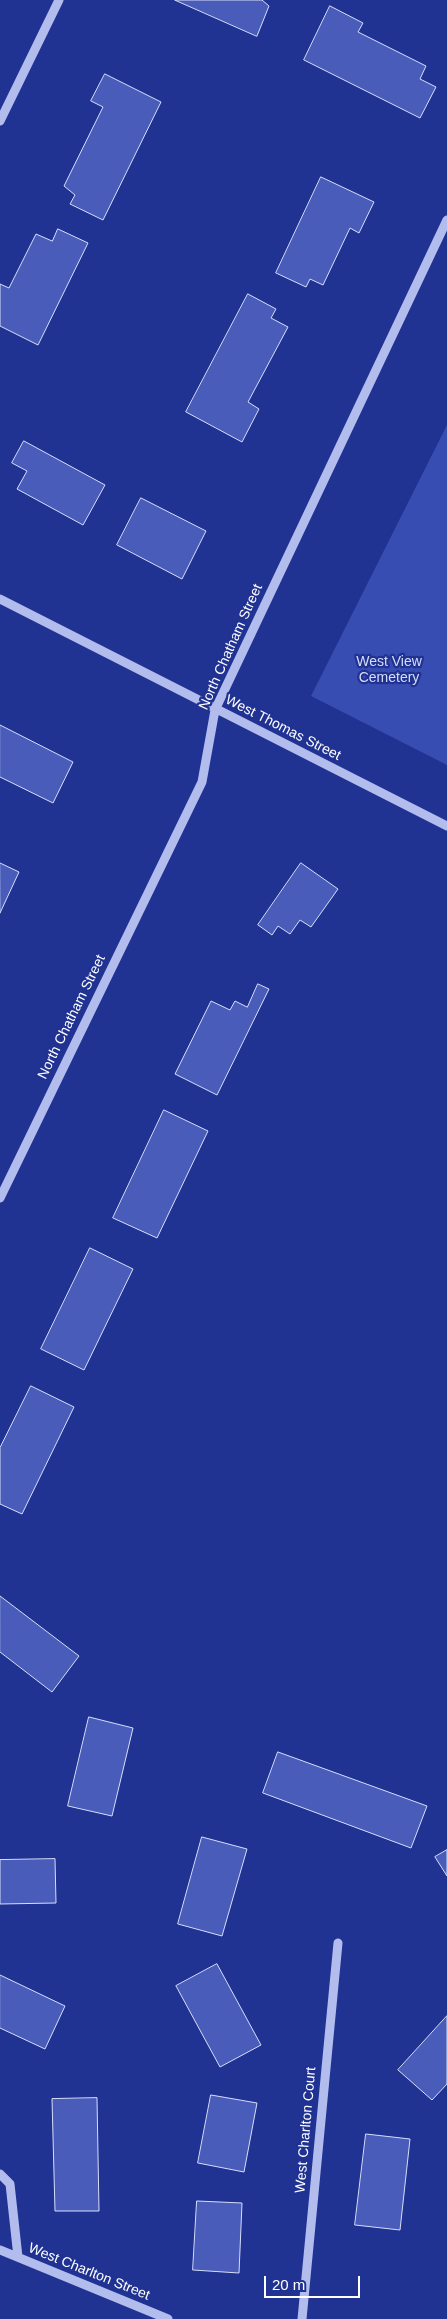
<!DOCTYPE html>
<style>
body{margin:0}
#map{position:relative;width:447px;height:2319px;overflow:hidden;background:#203292;font-family:Arial,sans-serif}
canvas{display:block}
.scale{position:absolute;left:264px;top:2276px;width:96px;height:22px;box-sizing:border-box;border:2px solid #fff;border-top:0;padding-left:6px;font-size:15px;line-height:18px;white-space:nowrap;color:#fff;-webkit-text-stroke:4px #203292;paint-order:stroke}
</style>
<div id="map">
<canvas width="447" height="2319"></canvas>
<div class="scale">20 m</div>
</div>
<script>
const c = document.querySelector('canvas').getContext('2d');
c.lineJoin = 'round';
function fillPath(path, color) {
  c.fillStyle = color;
  c.fill(path, 'evenodd');
}
function strokePath(path, color, width, dash) {
  c.strokeStyle = color;
  c.lineWidth = width;
  c.lineCap = dash ? 'butt' : 'round';
  c.setLineDash(dash || []);
  c.stroke(path);
}
function label(font, color, halo, rows, align = 'center') {
  c.font = font + ' Arial,sans-serif';
  c.lineWidth = 4.5;
  c.setLineDash([]);
  c.textBaseline = 'middle';
  c.strokeStyle = halo;
  c.fillStyle = color;
  for (const [text, x, y, turn = 0] of rows) {
    c.save();
    c.translate(x, y);
    c.rotate((+turn || 0) * Math.PI / 180);
    c.textAlign = isNaN(turn) ? turn : align;
    if (halo) c.strokeText(text, 0, 0);
    c.fillText(text, 0, 0);
    c.restore();
  }
}
fillPath(new Path2D(`
 M447 425V765L311 696Z`), '#384db1');
const building = new Path2D(`
 M175 0H262L269 6 257 36Z
 M330 6 363 23 358 32 426 66 420 79 436 87 420 118 304 60Z
 M105 74 161 102 103 220 70 204 75 195 64 186 103 107 91 101Z
 M321 177 374 202 359 233 350 228 323 285 310 279 306 287 276 273Z
 M58 229 88 243 38 345 0 326V284L9 288 36 234 52 241Z
 M248 294 276 309 271 318 288 327 248 402 259 409 242 442 186 412Z
 M24 441 105 485 83 525 17 489 27 471 12 463Z
 M141 498 206 531 182 579 117 545Z
 M0 725 73 762 53 803 0 777Z
 M0 863 19 872 0 913Z
 M301 863 338 889 311 927 300 920 290 934 278 926 272 935 258 925Z
 M258 984 269 989 217 1095 175 1074 211 1001 230 1010 235 1001 247 1007Z
 M164 1110 208 1131 157 1238 113 1218Z
 M90 1248 133 1269 84 1370 41 1349Z
 M31 1386 74 1407 22 1514 0 1504V1448Z
 M0 1596 79 1656 52 1692 0 1652Z
 M89 1717 133 1728 112 1816 68 1806Z
 M278 1752 427 1806 411 1848 263 1793Z
 M202 1837 247 1849 222 1936 178 1924Z
 M447 1850V1876L435 1857Z
 M55 1859 56 1903 0 1904V1860Z
 M217 1964 261 2045 220 2067 176 1986Z
 M0 1975 65 2006 45 2049 0 2028Z
 M447 2016V2084L432 2100 398 2070Z
 M211 2095 257 2103 244 2172 198 2163Z
 M97 2098 99 2211H55L52 2099Z
 M366 2134 410 2139 400 2230 355 2225Z
 M197 2201 242 2203 239 2273 193 2270Z`);
fillPath(building, '#495cb9');
strokePath(building, '#d7defa', 1);
strokePath(new Path2D(`
 M0 121 59 0
 M0 599 447 826
 M0 1198 202 782 215 710 447 220
 M0 2174 10 2184 18 2257
 M0 2250 168 2319
 M302 2319 338 1943`), '#b2bced', 9);
label('14px', '#fff', '#203292', [
 ["North Chatham Street",231,647,-66],
 ["West Thomas Street",283,728,27],
 ["North Chatham Street",72,1017,-64],
 ["West Charlton Court",306,2130,-85],
 ["West Charlton Street",89,2272,22]
]);
label('14px', '#d7defa', '#203292', [
 ["West View",389,662],
 ["Cemetery",389,678]
]);
</script>
